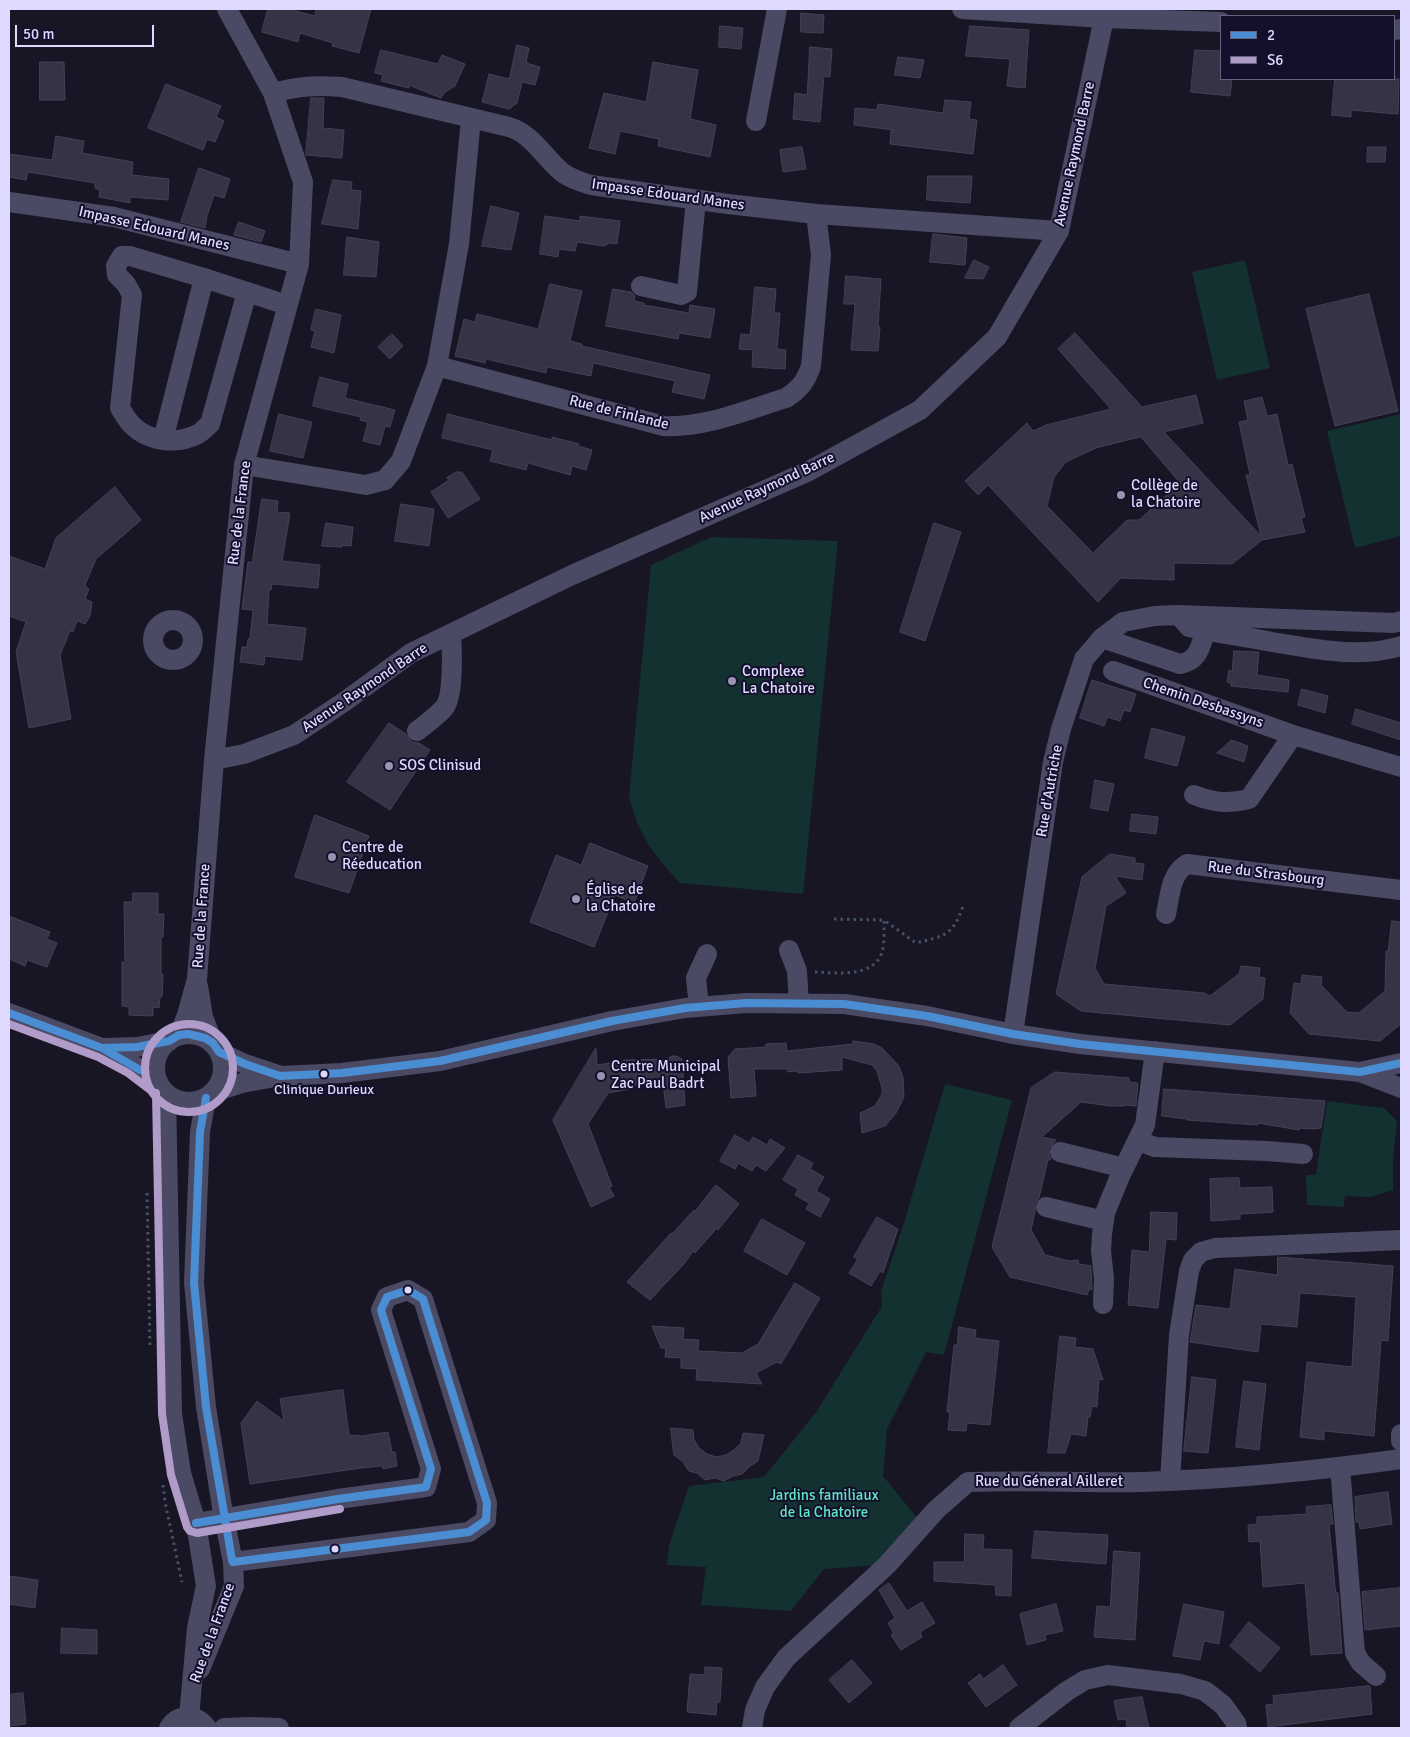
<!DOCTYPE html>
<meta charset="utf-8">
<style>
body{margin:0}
#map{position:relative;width:1410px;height:1737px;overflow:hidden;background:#181524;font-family:Signika,sans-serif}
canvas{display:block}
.frame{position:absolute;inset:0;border:10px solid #ddd9ff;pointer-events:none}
.legend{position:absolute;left:1220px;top:15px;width:175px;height:65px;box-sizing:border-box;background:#140f2a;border:1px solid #64607f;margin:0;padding:6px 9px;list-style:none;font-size:15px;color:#ddd9ff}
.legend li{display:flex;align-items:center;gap:10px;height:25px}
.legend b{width:25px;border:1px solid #64607f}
.scale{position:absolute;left:15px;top:25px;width:139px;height:22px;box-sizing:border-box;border:2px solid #ddd9ff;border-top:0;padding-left:6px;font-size:15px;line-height:18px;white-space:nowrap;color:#ddd9ff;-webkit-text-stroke:4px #140f2a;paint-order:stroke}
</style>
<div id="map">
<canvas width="1410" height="1737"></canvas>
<div class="frame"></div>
<ul class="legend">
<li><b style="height:6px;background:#4b8dd2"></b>2</li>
<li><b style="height:6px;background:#b19bc9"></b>S6</li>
</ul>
<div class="scale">50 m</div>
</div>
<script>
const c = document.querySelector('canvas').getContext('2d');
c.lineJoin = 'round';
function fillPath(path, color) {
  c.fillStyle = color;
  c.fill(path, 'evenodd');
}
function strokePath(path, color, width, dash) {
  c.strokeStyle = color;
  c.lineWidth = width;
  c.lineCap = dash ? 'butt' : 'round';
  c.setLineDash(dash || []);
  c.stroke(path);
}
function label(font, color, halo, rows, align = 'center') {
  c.font = font + ' Signika,sans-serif';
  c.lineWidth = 4;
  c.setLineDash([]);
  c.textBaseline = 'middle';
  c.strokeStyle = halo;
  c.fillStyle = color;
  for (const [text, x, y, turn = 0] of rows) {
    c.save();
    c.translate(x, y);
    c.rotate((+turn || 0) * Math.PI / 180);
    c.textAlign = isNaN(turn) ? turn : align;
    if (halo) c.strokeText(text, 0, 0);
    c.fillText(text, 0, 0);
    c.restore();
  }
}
fillPath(new Path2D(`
 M1245 260 1270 368 1217 380 1192 272Z
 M1401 414V536L1355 548 1327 431Z
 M711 537 838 541 803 894 680 883C652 853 639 836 629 796L651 565Z
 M945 1084 1012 1100 944 1355 926 1352 887 1429 883 1476 919 1520 880 1565 824 1569 791 1611 701 1605 706 1567 667 1565 669 1545 689 1486 764 1477 817 1411 882 1306 881 1291 903 1226Z
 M1327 1101 1384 1108 1397 1121 1393 1160V1190L1371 1197 1345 1196 1344 1207 1307 1205 1306 1175H1316Z`), '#133131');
const building = new Path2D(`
 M268 9H288L315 16 316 9H371L359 53 332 46 333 43 300 33 298 42 262 32Z
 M801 13 824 15 823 33 801 32Z
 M720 26 743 28 741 49 719 47Z
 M970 26 1029 30 1025 88 1007 86 1010 59 966 56Z
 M517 45 529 48 526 63 540 67 535 85 522 82 517 103 509 109 482 102 489 74 509 79Z
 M810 47 832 49 830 77 824 76 820 122 793 119 795 93 807 95Z
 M381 50 438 64 442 55 465 64 455 86 444 93 441 98 409 85V88L381 81 383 75 375 73Z
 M1195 50 1221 51V79H1232L1230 96 1191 92Z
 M898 57 924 60 920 78 895 75Z
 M40 62H64L65 100H40Z
 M653 62 698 70 690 119 716 125 710 157 658 146 659 139 620 131 615 154 589 148 604 93 646 102Z
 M1335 79H1399L1398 114 1351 110V117L1332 115Z
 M166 84 221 106 216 117 224 121 215 142 207 139 203 150 148 128Z
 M311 98H324L323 128 344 130 342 158 306 155Z
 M945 100 971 102 969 119 977 120 973 154 890 144 891 131 894 130 854 125 855 108 877 110 878 104 943 113Z
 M56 136 84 141 82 153 133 162 132 175 169 179 168 200 130 197V203L99 197 100 190 95 188V183L28 172 26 180 9 177V154L52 160Z
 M802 147 806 169 783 172 780 150Z
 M1368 147H1386L1385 162H1367Z
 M199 168 230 179 224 198 214 195 207 216 205 228 181 222Z
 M928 176H972L970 203 927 200Z
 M333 180 352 182 351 190 361 191 358 229 322 224Z
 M491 206 519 213 511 250 482 246Z
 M545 216 580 221V216L620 221 617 244 609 243 604 246 577 242 575 251 559 249 558 257 540 254Z
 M239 222 265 231 261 242 234 235Z
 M933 234 967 238 965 265 930 262Z
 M347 237 379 242 376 277 344 275Z
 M974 260 989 267 983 279 965 278Z
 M846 276 881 279 878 327H880L878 351 851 350 855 304H844Z
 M550 284 582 291 570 341 582 344V346L710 375 704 399 672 392 675 381 593 363 591 376 547 367 546 373 486 359 485 363 455 356 464 319 475 322 477 314 538 329Z
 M755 287 776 289 774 313H780L777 349 786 350 785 369 752 367 753 350 739 349 741 334 750 335Z
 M613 289 631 292 635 296 634 301 644 303V305L689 313 690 305 715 309 710 338 679 333 678 339 606 326Z
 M1369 294 1398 411 1335 426 1306 309Z
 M316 309 341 315 334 353 311 347 315 331 311 330Z
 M1075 333 1142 407 1196 395 1203 423 1164 432 1261 536 1246 475H1250L1239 422 1248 420 1244 401 1262 397 1267 416 1277 414 1288 465 1292 464 1305 517 1301 518 1305 532 1262 540 1232 564 1174 563V580L1121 578 1098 602 988 485 978 495 965 481 1027 423 1033 431 1046 425 1111 409 1058 349ZM1141 437 1180 483 1139 520H1127L1093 553 1047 506 1054 477 1066 462 1096 448Z
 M392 334 403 346 390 359 378 347Z
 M320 377 348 384 345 398 395 410 390 427 385 426 380 445 363 441 368 422 360 420 361 417 313 406Z
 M279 414 312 422 303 458 270 451Z
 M448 414 552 440V437L579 444 578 446 592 450 586 470 572 466 570 475 528 463 526 470 490 461 493 450 442 438Z
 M456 472H462L480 499 448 518 431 492 449 480 447 478Z
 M115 487 141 520 96 559 85 585 89 589 85 599 92 602 90 616 85 624 77 621 73 632 70 631 60 655 71 719 29 728 16 652 26 622 9 616V556L45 569 56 538Z
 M262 499 278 501 277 512 290 513 282 561 320 565 318 588 272 584 271 590H269L267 624 306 628 302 660 265 656 264 665 240 662 242 647H247L248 639H250L253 610 242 609 248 562H252Z
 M401 504 434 509 429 546 395 541Z
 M326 523 353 527 351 546 342 545V547L322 546Z
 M934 523 961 532 925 641 900 632Z
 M1234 651 1259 652 1257 675 1289 680 1288 692 1231 686V683L1227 682 1229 670 1232 671Z
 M1092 680 1136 694 1130 712 1124 710 1120 721 1107 717 1104 726 1080 718Z
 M1302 689 1328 696 1325 713 1298 705Z
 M1356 709 1401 723V740L1352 724Z
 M389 723 406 734 412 742 419 743 430 750 390 810 347 782Z
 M1152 728 1185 737 1177 766 1145 758Z
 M1232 740 1248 746 1244 762 1217 753Z
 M1095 780 1114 784 1108 811 1091 808Z
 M1132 814 1158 817 1156 834 1130 831Z
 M315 815 369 836 349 893 295 877Z
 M590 843 648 866 634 903 615 895 594 947 530 922 556 855 581 865Z
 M1110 854 1135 858V863L1144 864 1142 880 1115 876 1126 893 1106 906 1095 968 1104 984 1204 993 1210 996 1239 974 1241 966 1260 968 1259 977 1265 978 1263 999 1230 1025 1081 1011 1056 994 1082 877Z
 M133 893H158V914H164L163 937H161V974H163L162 997H160L159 1008 153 1007V1016L129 1015V1007L122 1006V962H125L124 902H132Z
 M9 916 50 932 47 939 57 943 47 967 27 960 25 966 9 959Z
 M1392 921 1401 922V1024L1380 1041 1309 1034 1290 1013 1294 983 1301 984 1302 975 1322 977 1321 985 1347 1012 1359 1013 1385 991 1386 951H1388Z
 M853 1041 874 1044 882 1048 899 1066 903 1078 904 1097 896 1113 885 1126 862 1133 860 1113 875 1106 882 1094V1088L877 1071 872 1065 842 1057V1070L799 1073 796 1071 788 1072V1069H754L756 1096 731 1098 728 1057 735 1049 766 1047V1044L786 1043 787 1051 853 1044Z
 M596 1048 597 1065 624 1061V1060L668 1059 671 1056H676L682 1059 685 1105 666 1108 663 1082 629 1086 630 1089 608 1093 588 1124 612 1186 609 1187 614 1196 591 1207 553 1120Z
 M1055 1072 1129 1078V1082L1138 1083 1136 1106 1125 1105V1106H1111L1081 1102 1042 1137 1056 1140 1049 1149V1155L1051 1159 1048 1160 1039 1198 1035 1204V1212L1031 1230 1045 1255 1070 1261 1078 1260 1079 1264 1091 1266 1092 1290 1089 1289 1087 1295 1010 1277 992 1247 1031 1088Z
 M1164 1089 1325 1101 1321 1128 1312 1129 1299 1128V1130L1258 1123V1125L1187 1120V1119L1162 1116Z
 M735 1135 749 1143 753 1137 767 1145 770 1139 785 1148 766 1171 756 1165 752 1171 738 1163 735 1169 720 1161Z
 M798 1155 813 1163 810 1169 824 1177 816 1191 830 1199 820 1217 806 1209 809 1203 795 1195 798 1189 783 1180Z
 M1239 1178 1240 1188 1272 1187 1273 1212 1240 1214V1219L1211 1221 1210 1179Z
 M716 1185 739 1204 718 1230 717 1228 695 1253 693 1251 684 1264 650 1300 627 1282 671 1233 672 1234 694 1210 695 1211Z
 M1151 1212 1177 1213 1176 1240 1166 1239 1158 1308 1128 1305 1132 1250 1149 1252Z
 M877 1217 898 1229 883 1273 880 1271 871 1286 849 1273 858 1259 854 1257Z
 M762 1219 805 1243 787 1275 744 1251Z
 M1278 1257 1393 1266 1388 1341 1381 1340 1374 1436 1324 1431V1440L1300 1437 1307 1362 1352 1367 1356 1297 1300 1293 1297 1327 1261 1324 1258 1352 1190 1342 1196 1305 1230 1309 1235 1269 1277 1275Z
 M795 1283 820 1298 781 1364 777 1362 756 1373 762 1384 696 1380 697 1369 681 1368V1358L665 1357 666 1348H661L652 1326 684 1328 683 1339 699 1340 698 1351 742 1353 758 1344Z
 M959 1327 976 1330 975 1338 999 1341 990 1425 967 1423 966 1431 948 1430 950 1412H947L954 1345H957Z
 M1060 1336 1076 1338 1075 1347 1093 1349 1103 1380 1099 1379 1097 1407 1092 1406 1090 1417H1088L1086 1436 1071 1434 1065 1453H1048Z
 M1192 1377 1216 1380 1208 1453 1184 1451Z
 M1244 1381 1266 1384 1259 1450 1236 1447Z
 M343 1390 349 1435 362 1436 388 1432 392 1452H395L397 1466 383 1469 382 1466 361 1468 250 1484 241 1423 257 1401 284 1421 280 1399Z
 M671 1428 693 1430 694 1440 699 1448 707 1454 716 1457 726 1455 734 1450 741 1443 743 1433 764 1435 758 1461 749 1467 742 1474 733 1476 724 1481 715 1478 705 1480 697 1473 689 1471 683 1462 674 1455Z
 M1388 1492 1392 1524 1360 1529 1359 1522H1356L1355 1497Z
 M1331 1505 1333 1524H1329L1335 1587 1336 1593H1338L1342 1653 1311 1655 1305 1583 1263 1587 1260 1541 1249 1542 1248 1525 1257 1524V1517L1307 1514 1306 1507Z
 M1035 1531 1108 1535 1106 1564 1032 1558Z
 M965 1534 984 1535 983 1549 1012 1550 1011 1596 996 1595 995 1585 934 1581V1562H964Z
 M1114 1551 1140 1553 1135 1640 1094 1637 1097 1606 1110 1607Z
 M9 1576 38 1580 35 1608 9 1604Z
 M889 1583 907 1611 922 1602 935 1623 920 1632 922 1637 901 1650 891 1635 894 1633 888 1623 895 1618 879 1590Z
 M1400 1588 1401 1626 1365 1630 1362 1592Z
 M1056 1604 1063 1631 1045 1635 1046 1640 1027 1645 1020 1614Z
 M1184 1604 1224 1612 1219 1644 1204 1641 1200 1660 1173 1656Z
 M1249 1622 1280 1648 1260 1672 1230 1646Z
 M62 1628 97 1630V1654L61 1653Z
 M852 1660 872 1683 849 1703 829 1680Z
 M1003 1665 1017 1685 986 1707 968 1683 980 1674 983 1679Z
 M705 1667 722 1668 720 1702H717L716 1715 687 1712 690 1674 705 1675Z
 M1370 1686 1372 1714 1268 1727 1266 1705 1274 1704 1273 1696Z
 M23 1693 26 1724 9 1726V1695Z
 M1142 1697 1149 1728H1127L1126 1719 1118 1720 1114 1701Z`);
fillPath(building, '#363346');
strokePath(building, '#454058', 1);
strokePath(new Path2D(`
 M834 919 884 920
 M815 972C837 973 874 978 882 952 885 942 884 930 884 920L916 943C944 936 953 936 963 906
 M147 1193 150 1349
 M163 1485 165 1502 182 1582`), '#455363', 3, [2.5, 4]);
strokePath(new Path2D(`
 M962 9 1104 18 1221 22
 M1394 30 1401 29
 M273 93C299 86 315 85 342 87L509 127C533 134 544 158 563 173 571 179 581 182 591 185L728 204 816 214 1059 231
 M756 121 777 9
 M9 202 114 217 299 264
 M641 286 681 295 687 292 696 200
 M247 292 210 424C206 427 202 432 198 434 177 445 149 442 132 425 127 420 124 414 120 408L132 295 126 284 117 275 116 266 122 256H130L204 278 287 305
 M437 366 664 426C706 428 746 410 786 398 800 389 806 381 811 366L821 255 816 214
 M163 440 204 278
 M244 465 366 485 385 480 401 461 437 366 459 244 471 119
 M1182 619 1189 627C1217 633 1245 637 1272 642 1315 649 1359 659 1401 646
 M153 640a20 20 0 1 1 40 0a20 20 0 1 1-40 0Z
 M1102 638 1180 664C1199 661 1200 646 1206 630
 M1113 671 1293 735 1401 767
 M417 731C426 724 436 717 444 708 454 697 452 649 451 634
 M214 760 244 754 294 735 344 702 411 653 572 575 809 471 920 410 997 337 1059 231 1104 18
 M1194 795C1215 803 1227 804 1249 799L1293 735
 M1166 914C1170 896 1170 874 1187 864L1401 890
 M789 950 797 971 799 1004
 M198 986 203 1017 213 1043
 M699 1007 696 978 707 954
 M9 1013 102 1048 133 1065 159 1084
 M155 1068a34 34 0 1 1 68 0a34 34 0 1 1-68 0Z
 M1013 1034 1053 762 1061 729 1084 659 1102 638 1123 622 1155 616 1178 615 1394 623 1401 621
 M179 1035 187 1015 197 979 214 760 244 465 299 264 303 182 273 93 227 9
 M104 1048 137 1047 169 1041
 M219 1052 245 1064 278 1075
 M1360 1072 1401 1063
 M214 1092 242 1083 280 1076 342 1073 440 1061 612 1021 685 1008 746 1003 844 1004 927 1016 1013 1034 1080 1044 1360 1072 1401 1088
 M166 1093 172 1414 181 1473 196 1523 206 1586 197 1628 189 1717
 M1138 1141 1155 1147 1267 1151 1303 1154
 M1060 1152 1124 1168
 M1046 1207 1104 1221
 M1103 1304 1104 1279 1101 1251 1102 1234 1105 1213 1120 1176 1145 1125 1155 1051
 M1401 1434V1441
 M1340 1467 1355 1653 1361 1663 1376 1676
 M1170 1481 1179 1335 1189 1271 1193 1260 1201 1252 1215 1248 1401 1240
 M196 1523 338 1499 426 1487 431 1469 381 1310 387 1297 408 1290 423 1299 487 1503 486 1520 469 1532 233 1562
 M200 1669 234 1586 233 1562 223 1513 206 1407 194 1283 200 1132 206 1098
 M169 1728C179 1713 197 1714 207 1728
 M224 1728 250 1727 279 1728
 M752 1728 755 1710 765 1687 786 1658 887 1565 936 1510 968 1482C1026 1480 1085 1483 1143 1482 1229 1479 1316 1471 1401 1459
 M1019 1728 1067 1691 1085 1680 1108 1675 1181 1684 1205 1691 1223 1705 1236 1723 1237 1728`), '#4b4a65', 20);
strokePath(new Path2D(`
 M9 1013 102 1048 140 1070
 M102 1048 137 1047 169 1041 179 1035 188 1034 205 1038 213 1043 219 1052 245 1064 280 1076 342 1073 440 1061 612 1021 685 1008 746 1003 844 1004 927 1016 1013 1034 1080 1044 1360 1072 1401 1063
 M206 1098 200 1132 194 1283 206 1407 232 1560
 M196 1523 338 1499 426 1487 431 1469 381 1310 387 1297 408 1290 423 1299 487 1503 486 1520 469 1532 233 1562`), '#4b8dd2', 8);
strokePath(new Path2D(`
 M145 1068a44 44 0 1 1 88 0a44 44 0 1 1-88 0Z
 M9 1024 98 1057 128 1073 153 1092
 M156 1093 162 1414 171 1475 187 1527 190 1531 197 1533 340 1509`), '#b19bc9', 8);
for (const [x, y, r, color] of [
 [1121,495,5,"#9894b2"],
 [732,681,5,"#9894b2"],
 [389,766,5,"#9894b2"],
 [332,857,5,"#9894b2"],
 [576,899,5,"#9894b2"],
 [324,1074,4.5,"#ddd9ff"],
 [601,1076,5,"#9894b2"],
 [408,1290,4.5,"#ddd9ff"],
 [335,1549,4.5,"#ddd9ff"]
]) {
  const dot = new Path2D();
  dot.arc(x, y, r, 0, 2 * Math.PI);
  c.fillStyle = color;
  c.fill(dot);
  strokePath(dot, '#140f2a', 2);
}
label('14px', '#ddd9ff', '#140f2a', [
 ["Clinique Durieux",324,1090]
]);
label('15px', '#ddd9ff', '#140f2a', [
 ["Avenue Raymond Barre",1075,154,-78],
 ["Impasse Edouard Manes",668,195,8],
 ["Impasse Edouard Manes",154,229,13],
 ["Rue de Finlande",619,413,14],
 ["Avenue Raymond Barre",767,488,-25],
 ["Rue de la France",240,513,-83],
 ["Avenue Raymond Barre",365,688,-34],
 ["Chemin Desbassyns",1203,703,19],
 ["Rue d'Autriche",1050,791,-80],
 ["Rue du Strasbourg",1266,874,7],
 ["Rue de la France",202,916,-86],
 ["Rue du Géneral Ailleret",1049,1482],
 ["Rue de la France",213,1633,-70]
]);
label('15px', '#ddd9ff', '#140f2a', [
 ["Collège de",1131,486],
 ["la Chatoire",1131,503],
 ["Complexe",742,672],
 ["La Chatoire",742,689],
 ["SOS Clinisud",399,766],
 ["Centre de",342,848],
 ["Réeducation",342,865],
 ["Église de",586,890],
 ["la Chatoire",586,907],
 ["Centre Municipal",611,1067],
 ["Zac Paul Badrt",611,1084]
], 'left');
label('15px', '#5de6c3', '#140f2a', [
 ["Jardins familiaux",824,1496],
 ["de la Chatoire",824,1513]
]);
</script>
